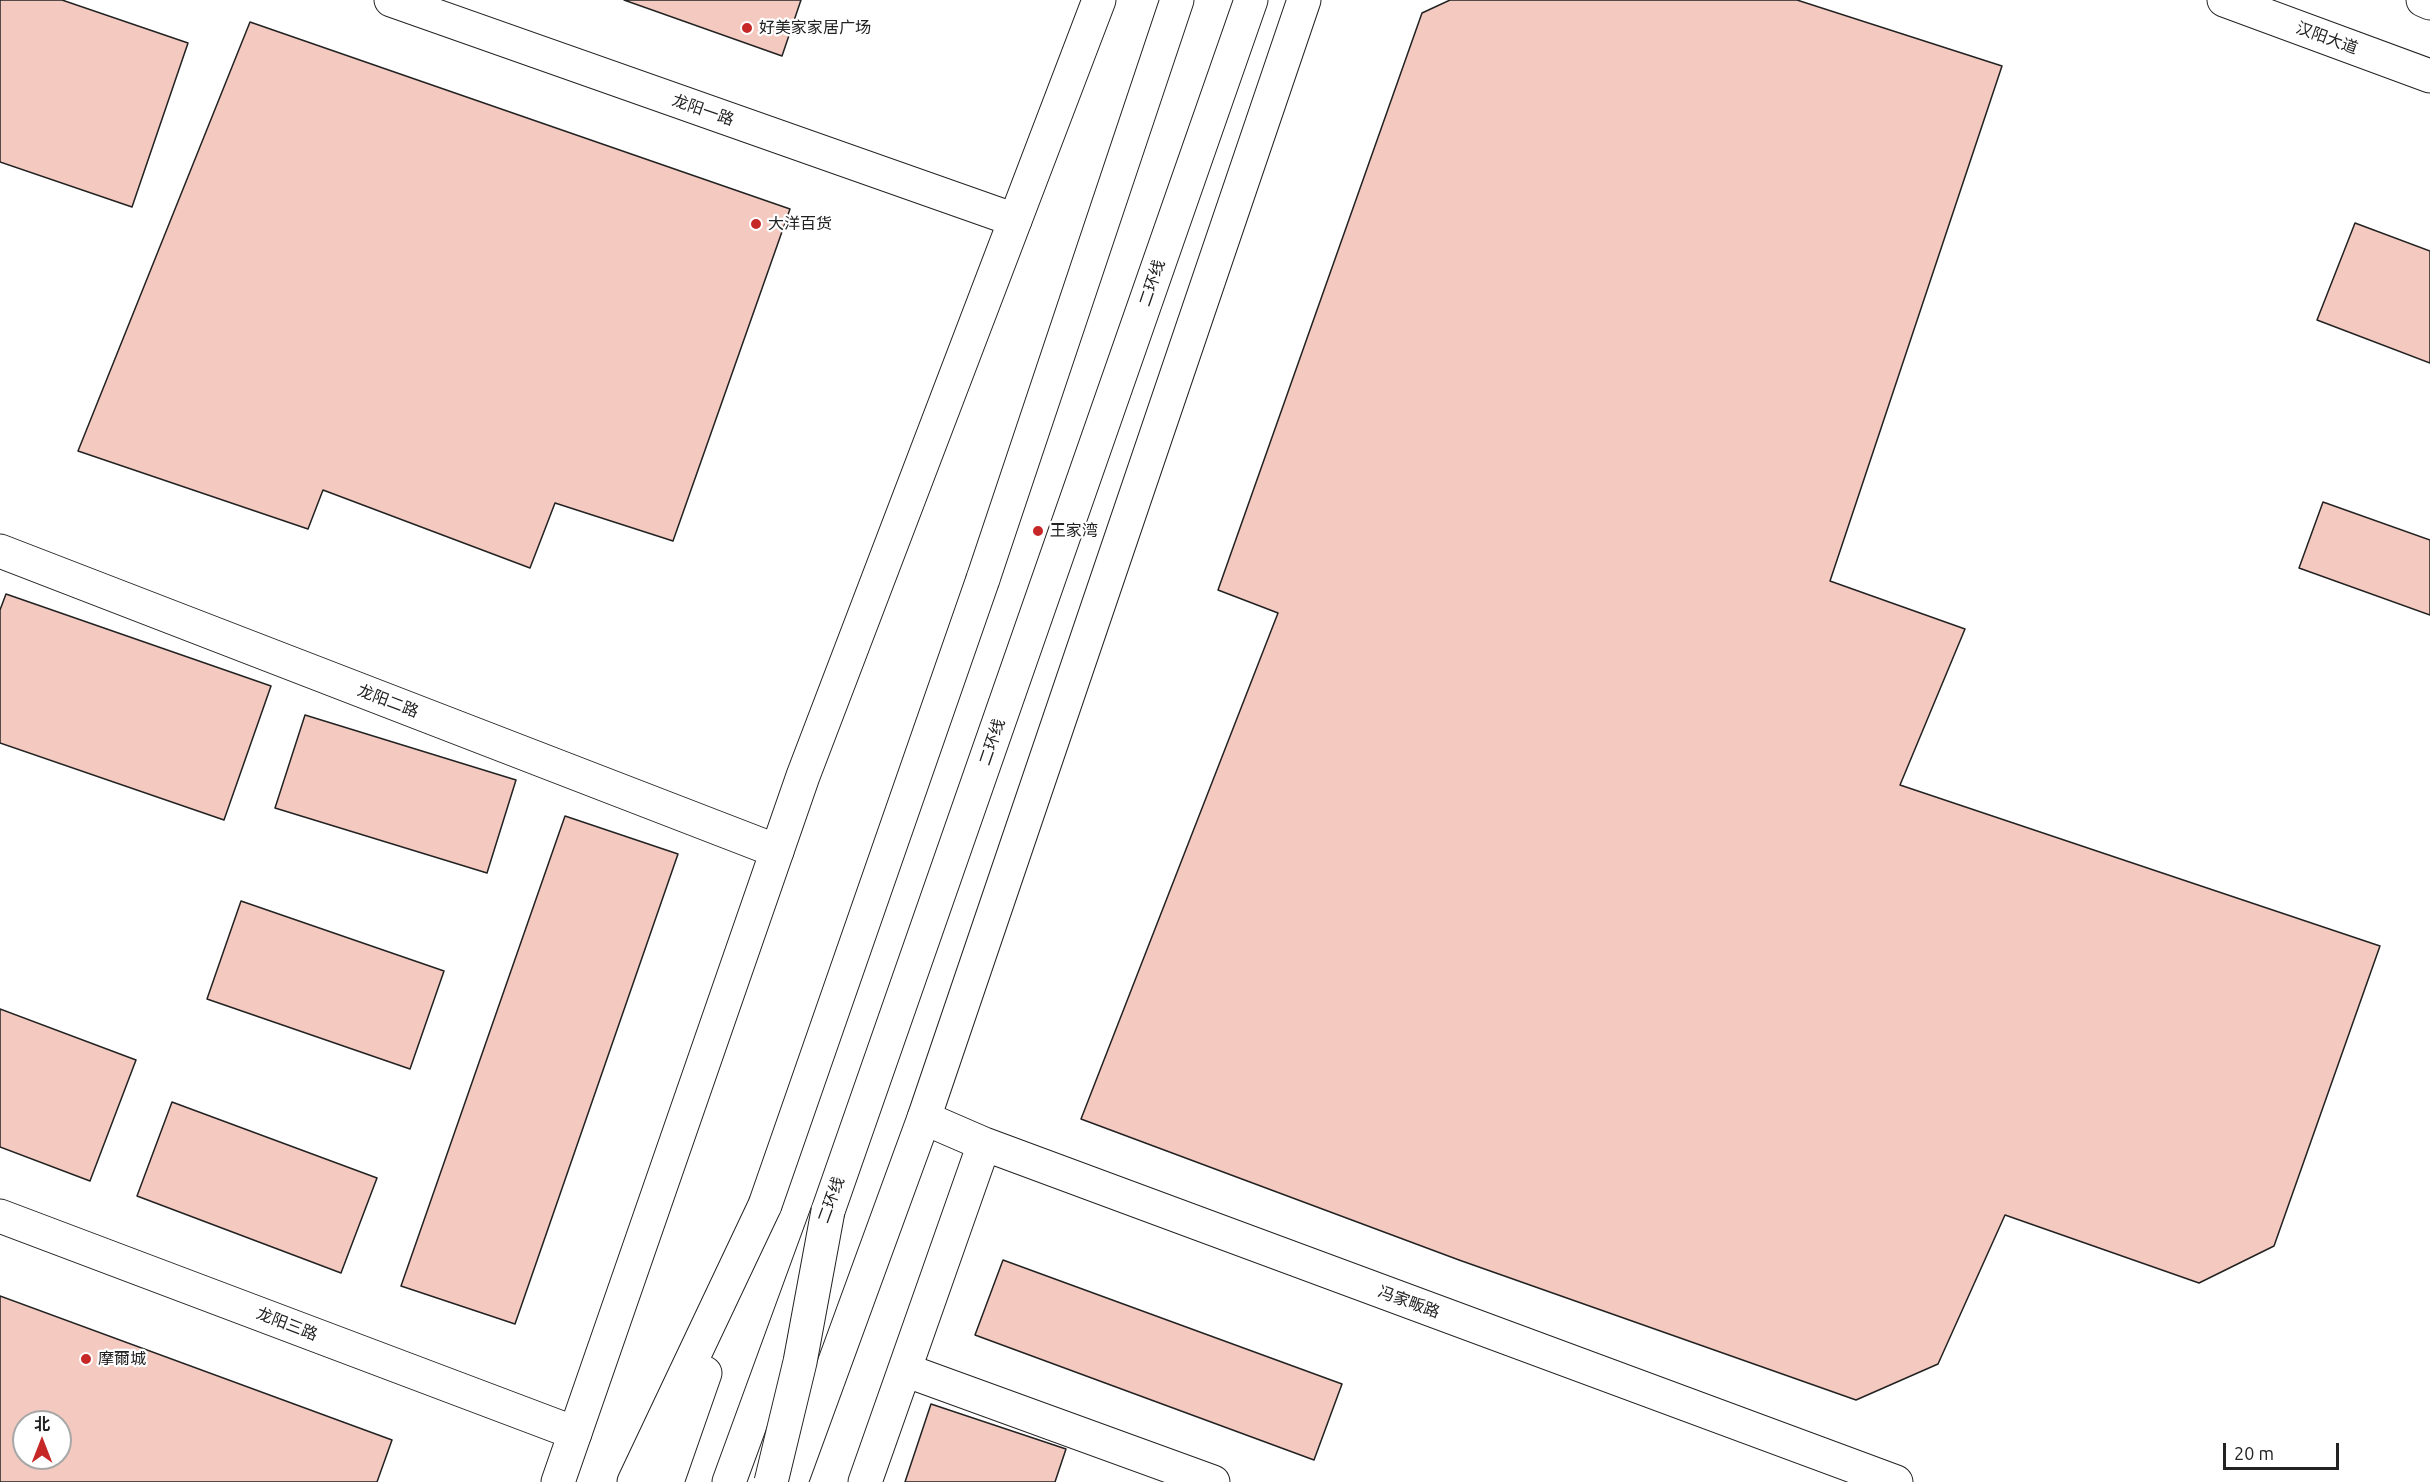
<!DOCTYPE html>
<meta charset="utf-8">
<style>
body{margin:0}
#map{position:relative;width:2430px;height:1482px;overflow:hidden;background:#fff;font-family:Ubuntu,"Noto Sans SC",sans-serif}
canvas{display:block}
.north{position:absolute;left:12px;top:1410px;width:60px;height:60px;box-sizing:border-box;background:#fff;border:2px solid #a7a7a7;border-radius:50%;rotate:0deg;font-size:16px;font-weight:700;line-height:24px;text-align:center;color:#222}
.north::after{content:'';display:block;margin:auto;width:21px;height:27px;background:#c62828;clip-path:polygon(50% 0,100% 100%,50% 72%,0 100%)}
.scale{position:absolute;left:2223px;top:1443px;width:116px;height:27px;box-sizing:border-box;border:3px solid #222;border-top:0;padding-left:8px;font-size:18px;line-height:21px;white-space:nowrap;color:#222;-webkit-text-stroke:4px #fff;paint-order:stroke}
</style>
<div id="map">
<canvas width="2430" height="1482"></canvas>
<div class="north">北</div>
<div class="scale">20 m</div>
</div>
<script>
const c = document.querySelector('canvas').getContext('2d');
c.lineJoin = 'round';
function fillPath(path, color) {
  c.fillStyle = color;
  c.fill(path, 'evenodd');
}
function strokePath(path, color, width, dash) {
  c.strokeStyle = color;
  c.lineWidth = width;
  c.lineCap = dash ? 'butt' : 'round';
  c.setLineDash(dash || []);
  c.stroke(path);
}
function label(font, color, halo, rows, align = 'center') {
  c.font = font + ' Ubuntu,"Noto Sans SC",sans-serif';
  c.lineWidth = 4.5;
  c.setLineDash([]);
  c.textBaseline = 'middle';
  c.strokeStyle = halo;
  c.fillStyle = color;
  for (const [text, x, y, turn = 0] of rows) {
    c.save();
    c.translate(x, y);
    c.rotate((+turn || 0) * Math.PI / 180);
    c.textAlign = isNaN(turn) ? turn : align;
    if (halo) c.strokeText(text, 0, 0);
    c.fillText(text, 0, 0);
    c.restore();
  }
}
const building = new Path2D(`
 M0 0H62L188 43 132 207 0 162Z
 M624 0H801L782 56Z
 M1450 0H1797L2002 66 1830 581 1965 629 1900 785 2380 946 2274 1246 2199 1283 2005 1215 1938 1364 1856 1400 1459 1260 1081 1119 1278 613 1218 590 1422 13Z
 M250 22 790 209 673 541 555 503 530 568 323 490 308 529 78 451Z
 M2355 223 2430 251V363L2317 320Z
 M2323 502 2430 540V615L2299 568Z
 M6 594 271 686 224 820 0 743V610Z
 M305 715 516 780 487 873 275 808Z
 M565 816 678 854 515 1324 401 1286Z
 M241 901 444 971 410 1069 207 999Z
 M0 1009 136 1060 90 1181 0 1147Z
 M172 1102 377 1178 341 1273 137 1196Z
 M1003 1260 1342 1384 1314 1460 975 1335Z
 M0 1296 392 1440 377 1482H0ZM24 1422H60V1458H24Z
 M931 1404 1066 1449 1055 1482H905Z`);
fillPath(building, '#f3c9c0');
strokePath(building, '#222', 1.5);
const minor = new Path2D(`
 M391 0 1015 220
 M0 551 777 851
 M924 1118 984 1144 1896 1482
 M0 1216 575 1433
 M905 1370 1213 1482
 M865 1482 984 1144`);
const major = new Path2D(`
 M2224 0 2430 76
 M2423 0 2430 3
 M558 1482 803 776 1099 0
 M791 1482 924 1118 1304 0`);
const highway = new Path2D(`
 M983 579 1177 0
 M634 1482 765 1205
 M667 1482 705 1373
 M729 1482 828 1211 1251 0`);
strokePath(minor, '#222', 35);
strokePath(major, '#222', 35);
strokePath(highway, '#222', 35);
strokePath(minor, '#fff', 33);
strokePath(major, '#fff', 33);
strokePath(highway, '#fff', 33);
const highwayBridge = new Path2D(`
 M765 1205 983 579
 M771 1482 800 1362 828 1211`);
strokePath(highwayBridge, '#222', 35, []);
strokePath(highwayBridge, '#fff', 33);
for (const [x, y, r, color] of [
 [747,28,6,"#c62828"],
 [756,224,6,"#c62828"],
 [1038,531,6,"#c62828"],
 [86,1359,6,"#c62828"]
]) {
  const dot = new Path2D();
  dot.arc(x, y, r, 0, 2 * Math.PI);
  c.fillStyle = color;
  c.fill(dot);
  strokePath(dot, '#fff', 2);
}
label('16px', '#222', '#fff', [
 ["好美家家居广场",759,28],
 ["大洋百货",768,224],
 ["王家湾",1050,531],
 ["摩爾城",98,1359]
], 'left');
label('16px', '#222', '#fff', [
 ["汉阳大道",2327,38,20],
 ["龙阳一路",703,110,19],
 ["二环线",1152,283,-71],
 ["龙阳二路",388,701,21],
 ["二环线",992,742,-71],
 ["二环线",831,1200,-70],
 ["冯家畈路",1409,1302,20],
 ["龙阳三路",287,1324,21]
]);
</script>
